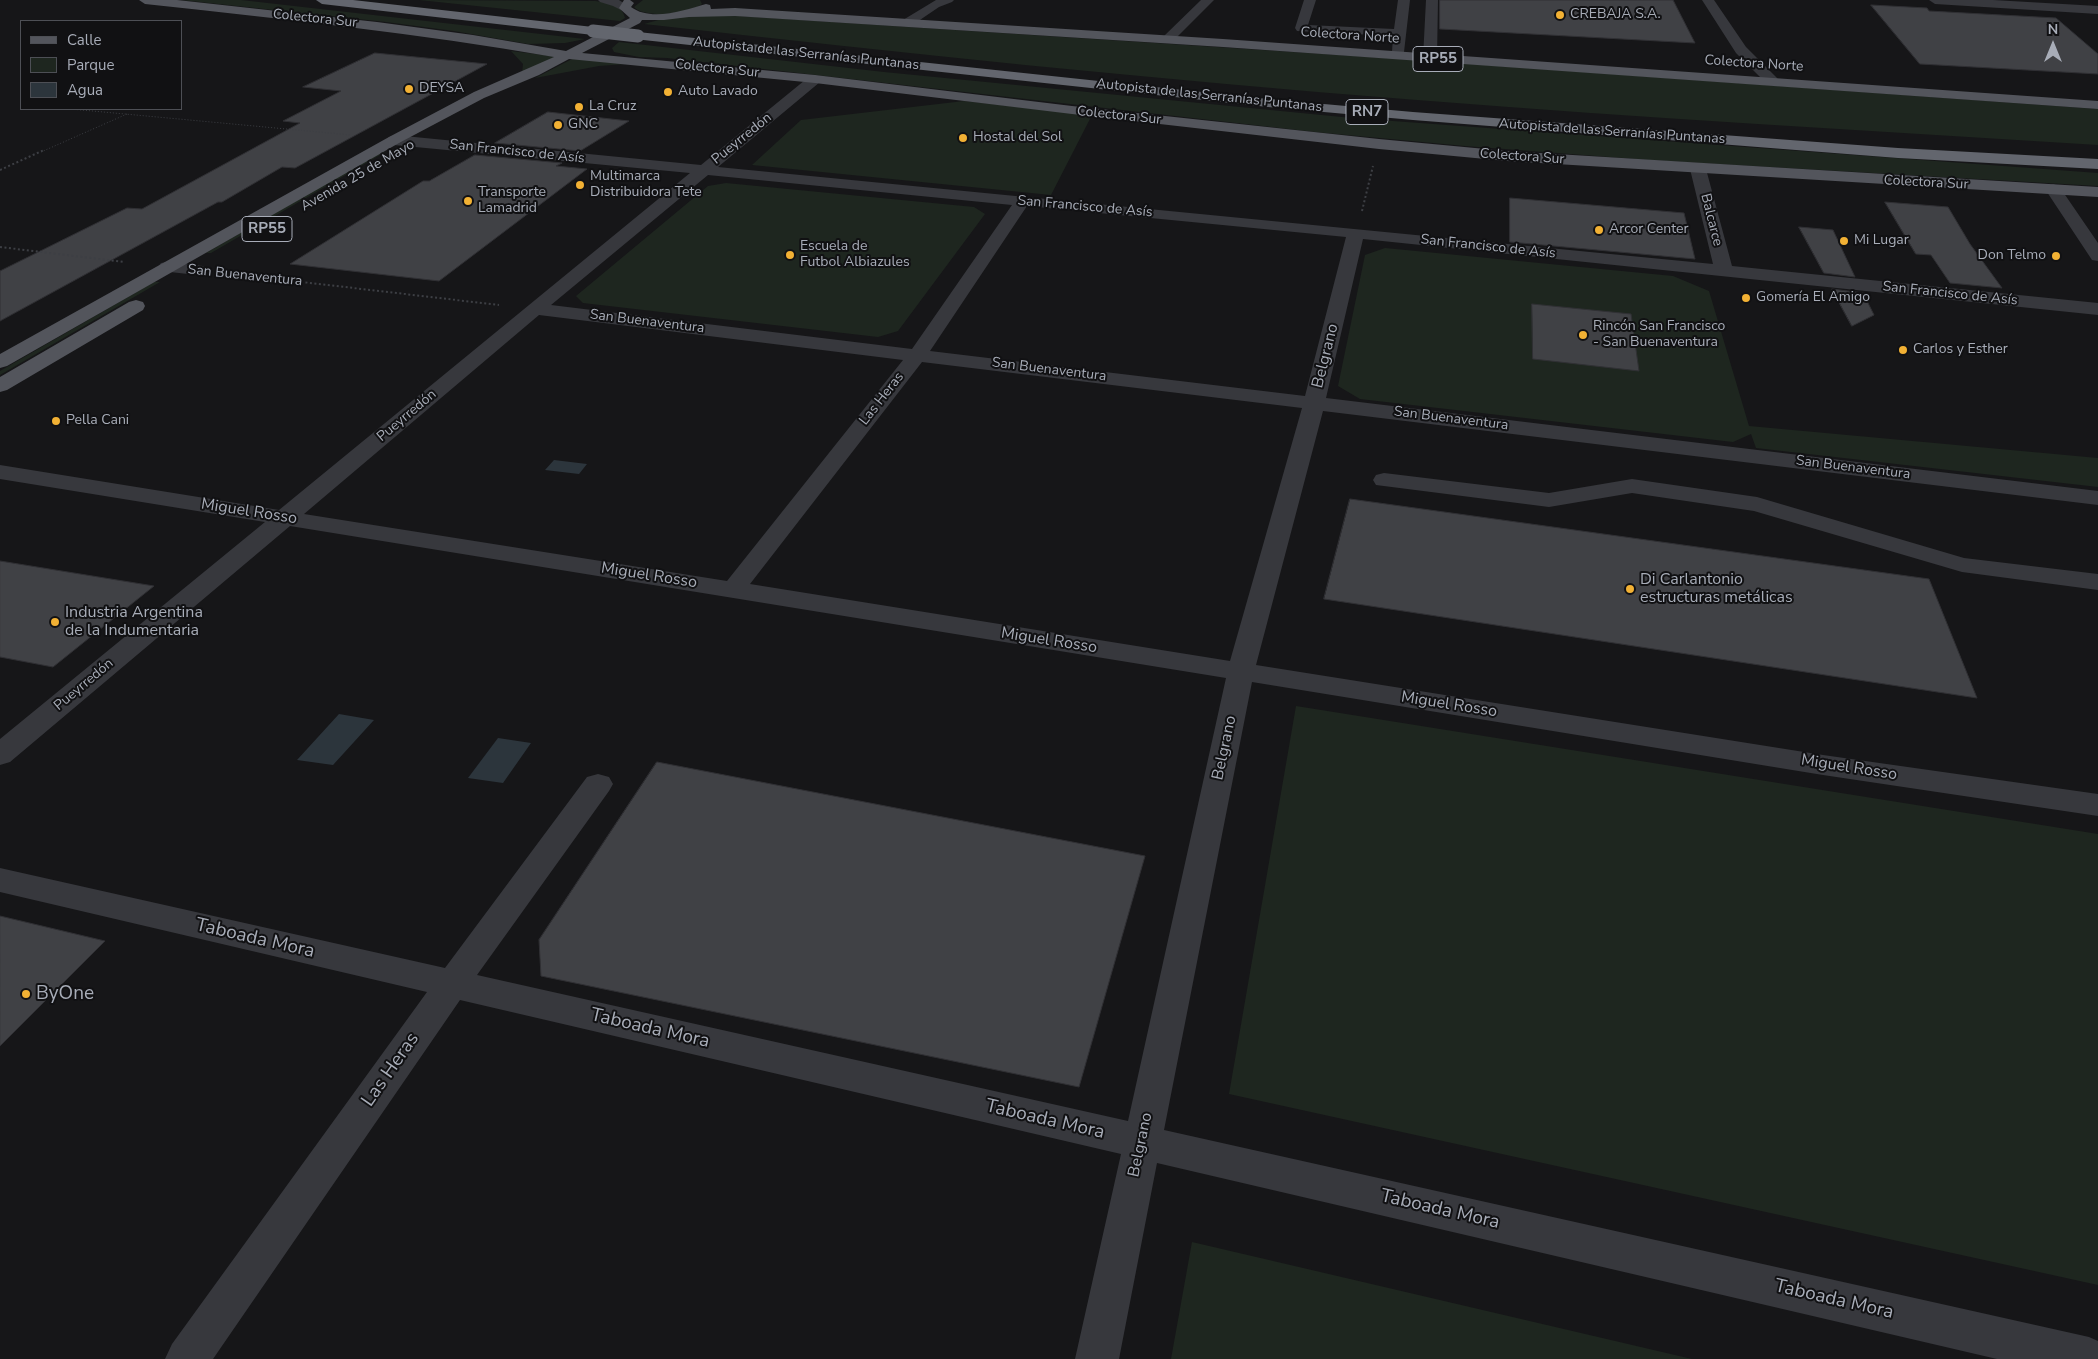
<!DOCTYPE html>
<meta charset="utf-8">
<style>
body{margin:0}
#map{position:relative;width:2098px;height:1359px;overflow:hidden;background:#161618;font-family:"Nunito Sans",sans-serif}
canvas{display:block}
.legend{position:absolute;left:20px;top:20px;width:162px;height:90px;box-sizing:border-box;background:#111113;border:1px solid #4d4f55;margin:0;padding:6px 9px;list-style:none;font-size:15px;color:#a8adb8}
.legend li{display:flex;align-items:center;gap:10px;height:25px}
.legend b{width:25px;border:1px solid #4d4f55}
.north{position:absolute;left:2028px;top:20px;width:50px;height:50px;-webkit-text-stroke:4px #111113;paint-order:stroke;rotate:0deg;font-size:14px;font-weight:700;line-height:20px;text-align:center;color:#a8adb8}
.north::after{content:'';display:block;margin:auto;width:18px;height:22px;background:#a8adb8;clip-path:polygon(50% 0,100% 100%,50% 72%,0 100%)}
</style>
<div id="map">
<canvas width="2098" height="1359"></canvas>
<ul class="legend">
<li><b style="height:6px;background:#53555c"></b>Calle</li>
<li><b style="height:14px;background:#1e261f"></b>Parque</li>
<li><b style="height:14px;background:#2c353c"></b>Agua</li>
</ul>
<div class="north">N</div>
</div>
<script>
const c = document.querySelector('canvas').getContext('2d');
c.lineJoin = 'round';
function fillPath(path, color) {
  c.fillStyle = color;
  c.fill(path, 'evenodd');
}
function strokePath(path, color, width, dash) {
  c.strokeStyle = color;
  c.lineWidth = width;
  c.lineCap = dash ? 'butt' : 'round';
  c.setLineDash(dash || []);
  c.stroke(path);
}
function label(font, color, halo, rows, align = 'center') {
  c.font = font + ' "Nunito Sans",sans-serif';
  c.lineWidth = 4;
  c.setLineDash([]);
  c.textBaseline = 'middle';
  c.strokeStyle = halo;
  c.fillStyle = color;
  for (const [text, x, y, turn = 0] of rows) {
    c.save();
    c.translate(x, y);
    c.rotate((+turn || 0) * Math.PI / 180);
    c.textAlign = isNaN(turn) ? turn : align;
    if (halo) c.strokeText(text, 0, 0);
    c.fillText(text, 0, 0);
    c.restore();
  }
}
fillPath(new Path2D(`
 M181 0H241L585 39 565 43 528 44 454 31 386 22Z
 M419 0 595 1C607 3 622 4 625 18L620 21Z
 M643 0H700L702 4C690 14 645 19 634 7Z
 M709 14 1416 60 2098 109V145C1871 131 1644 118 1417 100 1159 80 901 53 644 24L662 19Z
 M619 42 884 72 1352 118 2098 173V186L1649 160 1465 146 1315 132 667 58 639 57 614 52 612 48Z
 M511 51 552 56 555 57 522 75 523 64Z
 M574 58 640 63 599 66 535 78Z
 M964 101 1092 115 1051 195 752 165 801 120Z
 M380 152H385L211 253H206Z
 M726 183 974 207 985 214 898 331 878 337 583 303 576 296 708 186Z
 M1385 248 1673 276 1709 291 1749 426 2098 458V487L1756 448 1751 434 1733 442 1360 399 1338 386 1365 255Z
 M154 282H160L0 375V371Z
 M1296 706 2098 834V1285L1229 1094Z
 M1192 1242 1692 1359H1171Z`), '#1e261f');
fillPath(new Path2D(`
 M554 460 587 464 579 474 545 470Z
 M339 714 374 720 333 765 297 760Z
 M498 738 531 743 503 783 468 778Z`), '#2c353c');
const building = new Path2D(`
 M1440 0H1673L1695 43 1440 29Z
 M1871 5 1927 8 1929 11 2056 18 2098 54V74L1920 64Z
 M375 53 487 64 295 168 282 167 222 202H218L0 321V271L127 208 142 209 300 123 283 121 341 91 303 87Z
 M548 112 629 121 580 151 495 143Z
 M475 155 562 163 556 166 587 169 439 281 290 264 423 181H429Z
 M1510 198 1684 213 1695 259 1510 242Z
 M1885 202 1948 207 1970 244 2002 288 1950 283 1931 255 1916 254Z
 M1799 227 1833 230 1855 277 1824 273Z
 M1832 289 1863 293 1874 315 1852 326Z
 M1532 304 1631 314 1639 371 1533 359Z
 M1350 499 1929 579 1977 698 1324 599Z
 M0 561 154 586 53 667 0 657Z
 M657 762 1145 856 1079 1087 541 976 539 940Z
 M0 916 105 941 0 1046Z`);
fillPath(building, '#404145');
strokePath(building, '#303034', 1);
strokePath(new Path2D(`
 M71 109 351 135
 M41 152 127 114`), '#3d3f44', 1, [1, 2]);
strokePath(new Path2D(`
 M0 170 44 150
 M1362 211 1373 166
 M0 247 124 262
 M225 273 499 305`), '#3d3f44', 2, [2, 2.5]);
fillPath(new Path2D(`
 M598 0H619L631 8 625 12 613 6 600 2Z
 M936 0H954L952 2 939 7 911 26H903L901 23 903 20Z
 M1201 0H1214L1172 42H1164L1162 39 1164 36Z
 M1304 0H1316L1308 25 1394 29 1398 0H1410L1404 52 1403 55H1393L1392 52 1393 36 1297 31 1295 28Z
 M1426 0H1438L1437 58 1430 62 1423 58Z
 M1702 0H1714L1746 47 1777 78 1779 81 1777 84H1767L1736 53Z
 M1929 0H1993L2098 6V14L1935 4Z
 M815 75 822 79 820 82 718 167 1713 264 1690 169 1692 166H1704L1706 169 1732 266 2098 303V315L1363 239 1326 398 2098 491V505L1323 411 1256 665 1823 755 2098 794V816L1823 775 1252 682 1164 1130 2089 1337 2098 1341V1359H1997L1157 1163 1119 1359H1075L1121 1154 460 1000 213 1359H165L172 1344 427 992 0 892V868L445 968 587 777 598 774 609 777 613 784 609 791 477 975 1128 1121 1226 678 290 526 10 762 0 765V739L265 522 0 479V465L279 510 690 173 394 145 389 143 386 140 389 137 394 135 701 165 810 76ZM708 175 1012 205 912 349 551 305ZM1027 206 1346 237 1305 396 930 351ZM539 315 903 360 727 581 304 514ZM922 362 1302 408 1230 661 750 584Z
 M2053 184 2059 186 2098 243V261L2092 260 2045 189 2047 186Z
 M167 262 203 266 206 270 203 274 197 275 161 271 158 267 161 263Z
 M1384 473 1549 493 1632 479 1757 497 1964 558 2098 574V590L1962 572 1754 511 1632 493 1549 507 1376 485 1373 480 1376 475Z`), '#37383d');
fillPath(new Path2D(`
 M139 0H177L377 22 473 35 566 51 630 18 619 8 624 0H630L634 3 631 7C651 22 685 10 706 4L710 5 711 9 735 8 1223 39 2098 101V109L1223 47 735 16 689 17 664 20H642L640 23 582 53 815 75 1072 106 1379 139 1507 151 2098 187V197L1507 161 1379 149 1072 114 815 83 569 59 539 75 484 98 399 143 7 366 0 368V354L389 137 474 92 554 57C418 33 282 19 145 4Z
 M136 300 143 302 145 306 143 310 7 390 0 392V377L129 302Z`), '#53555c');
fillPath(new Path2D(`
 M316 0H353L593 27 599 31 593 35 322 4Z
 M638 32 1268 99 1413 112 1898 148 2098 159V169L1898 158 1413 120 1268 107 634 39 632 36Z`), '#63666e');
strokePath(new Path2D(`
 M593 31 638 36`), '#63666e', 13);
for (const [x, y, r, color] of [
 [1560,15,5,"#f2b134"],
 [409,89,5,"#f2b134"],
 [668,92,5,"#f2b134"],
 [579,107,5,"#f2b134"],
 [558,125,5,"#f2b134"],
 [963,138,5,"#f2b134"],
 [580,185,5,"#f2b134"],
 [468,201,5,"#f2b134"],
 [1599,230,5,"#f2b134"],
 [1844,241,5,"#f2b134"],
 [790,255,5,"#f2b134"],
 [2056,256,5,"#f2b134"],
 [1746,298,5,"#f2b134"],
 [1583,335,5,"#f2b134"],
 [1903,350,5,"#f2b134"],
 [56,421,5,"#f2b134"],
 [1630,589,5,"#f2b134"],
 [55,622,5,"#f2b134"],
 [26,994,5,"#f2b134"]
]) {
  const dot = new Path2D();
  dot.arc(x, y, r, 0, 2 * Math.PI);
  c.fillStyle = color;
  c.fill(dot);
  strokePath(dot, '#111113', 2);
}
label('14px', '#a8adb8', '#111113', [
 ["CREBAJA S.A.",1570,15],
 ["DEYSA",419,89],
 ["Auto Lavado",678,92],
 ["La Cruz",589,107],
 ["GNC",568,125],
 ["Hostal del Sol",973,138],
 ["Multimarca",590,177],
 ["Distribuidora Tete",590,193],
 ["Transporte",478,193],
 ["Lamadrid",478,209],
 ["Arcor Center",1609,230],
 ["Mi Lugar",1854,241],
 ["Escuela de",800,247],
 ["Futbol Albiazules",800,263],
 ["Don Telmo",2046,256,"right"],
 ["Gomería El Amigo",1756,298],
 ["Rincón San Francisco",1593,327],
 ["- San Buenaventura",1593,343],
 ["Carlos y Esther",1913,350],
 ["Pella Cani",66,421]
], 'left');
label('14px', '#a8adb8', '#111113', [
 ["Colectora Sur",315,19,6],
 ["Colectora Norte",1350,36,4],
 ["Autopista de las Serranías Puntanas",806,54,6],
 ["Colectora Norte",1754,64,4],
 ["Colectora Sur",717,69,6],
 ["Autopista de las Serranías Puntanas",1209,96,6],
 ["Colectora Sur",1119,116,6],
 ["Autopista de las Serranías Puntanas",1612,132,4],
 ["Pueyrredón",742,139,-39],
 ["San Francisco de Asís",517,152,6],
 ["Colectora Sur",1522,157,4],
 ["Avenida 25 de Mayo",358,176,-30],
 ["Colectora Sur",1926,183,3],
 ["San Francisco de Asís",1085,207,5],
 ["Balcarce",1711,220,76],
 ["San Francisco de Asís",1488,247,6],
 ["San Buenaventura",245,276,6],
 ["San Francisco de Asís",1950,294,6],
 ["San Buenaventura",647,322,7],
 ["San Buenaventura",1049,370,7],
 ["Las Heras",882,399,-52],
 ["Pueyrredón",407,416,-40],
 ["San Buenaventura",1451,419,7],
 ["San Buenaventura",1853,468,7],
 ["Pueyrredón",84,685,-40]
]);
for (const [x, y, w] of [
 [1438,59,50],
 [1367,112,42],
 [267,229,50]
]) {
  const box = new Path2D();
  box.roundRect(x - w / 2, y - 12.5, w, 25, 4);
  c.fillStyle = '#111113';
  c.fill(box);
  strokePath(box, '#a8adb8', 1);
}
label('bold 15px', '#a8adb8', null, [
 ["RP55",1438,59],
 ["RN7",1367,112],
 ["RP55",267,229]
]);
label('16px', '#a8adb8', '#111113', [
 ["Belgrano",1326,356,-76],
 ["Miguel Rosso",249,512,9],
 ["Miguel Rosso",649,576,9],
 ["Miguel Rosso",1049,641,9],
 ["Miguel Rosso",1449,705,9],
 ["Belgrano",1225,748,-78],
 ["Miguel Rosso",1849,768,9],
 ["Belgrano",1141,1145,-78]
]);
label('16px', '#a8adb8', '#111113', [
 ["Di Carlantonio",1640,580],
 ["estructuras metálicas",1640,598],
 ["Industria Argentina",65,613],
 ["de la Indumentaria",65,631]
], 'left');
label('19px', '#a8adb8', '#111113', [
 ["Taboada Mora",255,939,13],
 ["Taboada Mora",650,1029,13],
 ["Las Heras",391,1070,-55],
 ["Taboada Mora",1045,1120,13],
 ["Taboada Mora",1440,1210,13],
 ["Taboada Mora",1834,1300,13]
]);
label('19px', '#a8adb8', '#111113', [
 ["ByOne",36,994]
], 'left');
</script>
